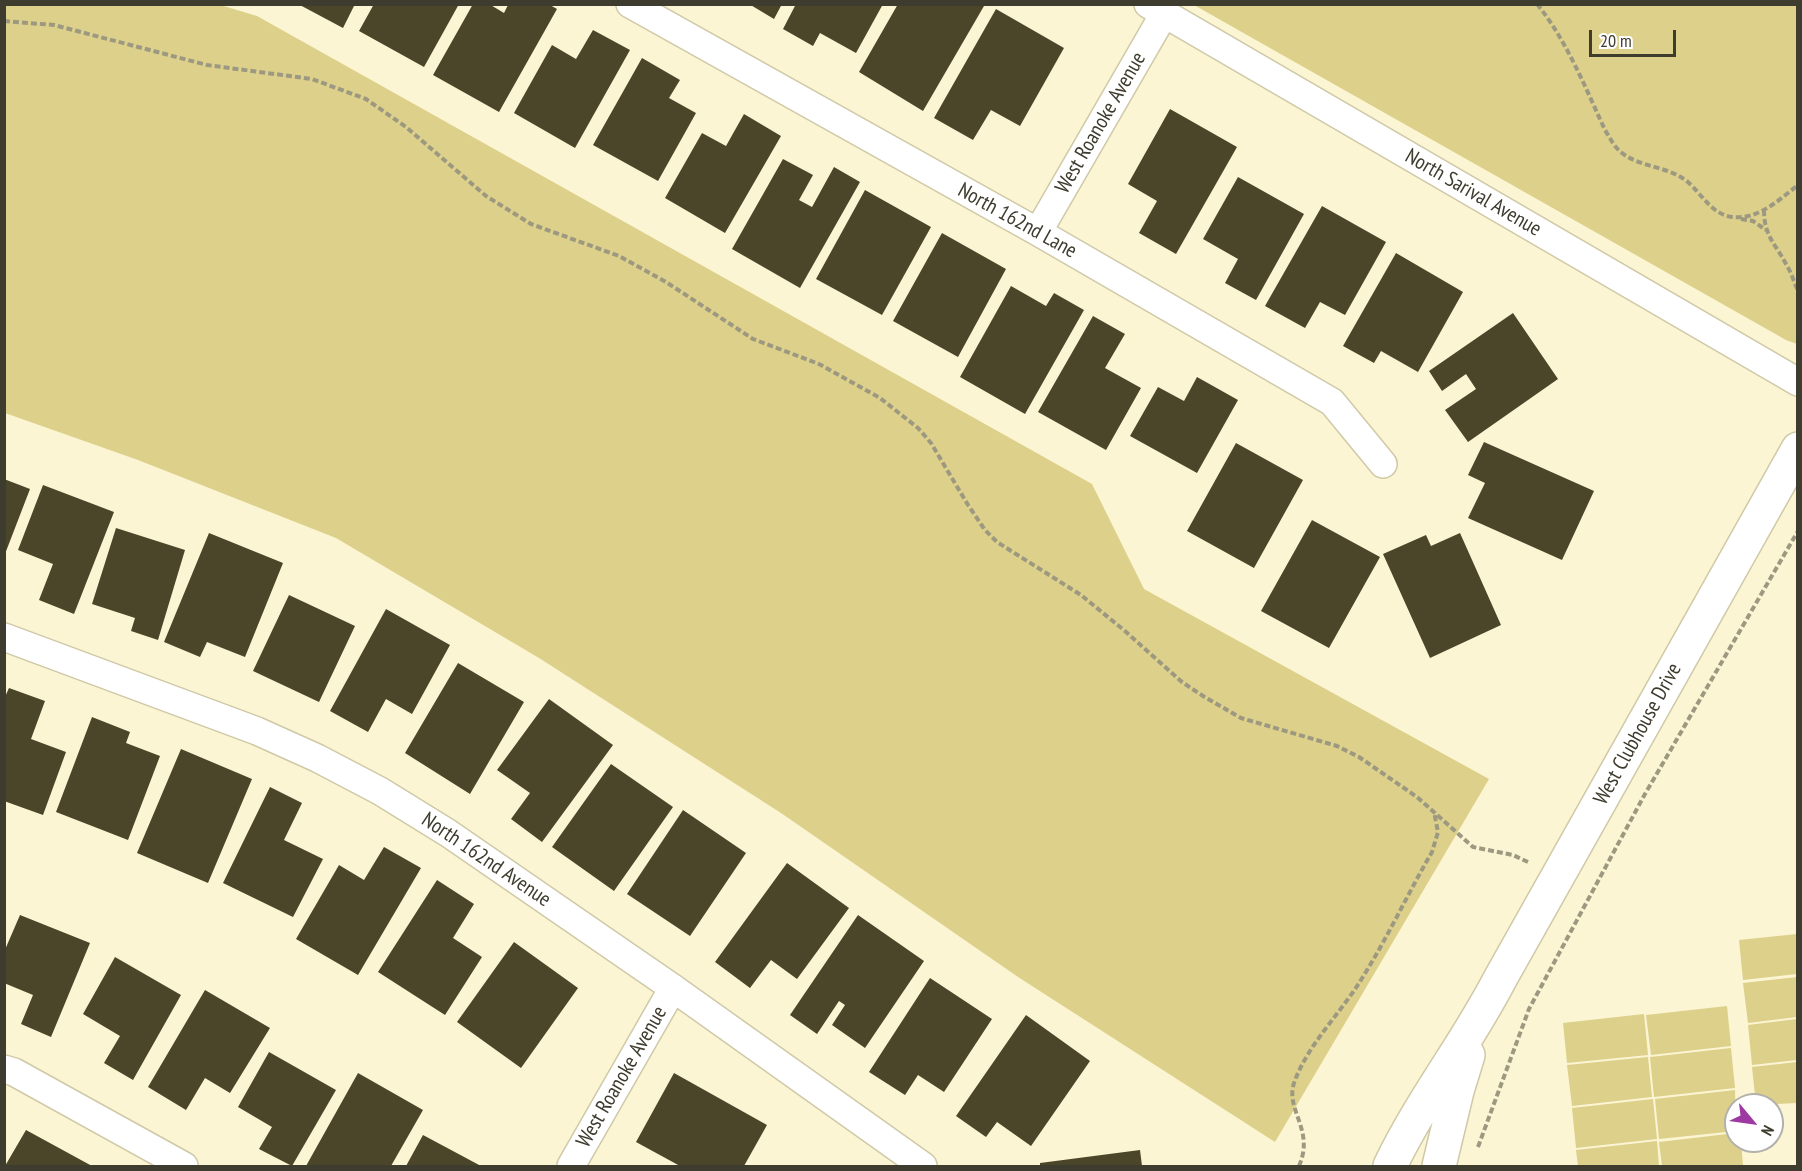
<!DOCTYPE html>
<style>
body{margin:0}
#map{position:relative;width:1802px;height:1171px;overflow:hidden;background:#fbf5d3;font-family:"PT Sans Narrow",sans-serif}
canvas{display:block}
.frame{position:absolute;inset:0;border:6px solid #3e3c2e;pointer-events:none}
.north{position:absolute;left:1724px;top:1093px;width:60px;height:60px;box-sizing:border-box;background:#fff;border:2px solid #b2b1ab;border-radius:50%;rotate:119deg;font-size:16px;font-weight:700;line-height:24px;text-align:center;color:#3e3c2e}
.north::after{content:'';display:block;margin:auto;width:21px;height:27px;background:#9c3aa1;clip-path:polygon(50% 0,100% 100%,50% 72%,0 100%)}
.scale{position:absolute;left:1589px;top:30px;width:87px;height:27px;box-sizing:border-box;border:3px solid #3e3c2e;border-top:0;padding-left:8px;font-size:18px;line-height:21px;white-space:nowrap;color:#3e3c2e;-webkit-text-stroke:4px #fff;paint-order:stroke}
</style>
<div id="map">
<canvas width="1802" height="1171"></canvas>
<div class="frame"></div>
<div class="north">N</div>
<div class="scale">20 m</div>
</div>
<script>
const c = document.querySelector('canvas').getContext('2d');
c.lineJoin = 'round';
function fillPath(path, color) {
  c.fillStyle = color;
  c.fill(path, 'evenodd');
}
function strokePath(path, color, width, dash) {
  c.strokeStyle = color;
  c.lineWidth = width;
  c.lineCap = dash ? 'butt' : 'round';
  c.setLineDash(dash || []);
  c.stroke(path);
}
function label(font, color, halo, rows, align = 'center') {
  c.font = font + ' "PT Sans Narrow",sans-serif';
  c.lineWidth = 6;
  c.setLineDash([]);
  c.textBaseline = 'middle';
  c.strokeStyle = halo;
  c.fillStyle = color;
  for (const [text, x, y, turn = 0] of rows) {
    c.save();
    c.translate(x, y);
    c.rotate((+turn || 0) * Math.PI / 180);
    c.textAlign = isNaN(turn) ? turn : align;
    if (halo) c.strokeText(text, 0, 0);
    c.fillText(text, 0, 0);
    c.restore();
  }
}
fillPath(new Path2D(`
 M5 4H217L257 16 1092 484 1144 589 1489 779 1275 1142 1018 977 781 813 539 658 336 538 138 460 5 413Z
 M1194 5H1797V344L1786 340Z
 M1797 934V974L1743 980 1739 940Z
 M1797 977V1017L1748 1023 1743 983Z
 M1727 1006 1731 1046 1651 1055 1646 1015Z
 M1644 1014 1648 1055 1567 1063 1563 1023Z
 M1797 1019V1060L1752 1065 1748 1025Z
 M1731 1048 1735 1088 1654 1097 1650 1057Z
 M1648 1057 1652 1097 1572 1106 1567 1065Z
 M1797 1062V1103L1756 1105 1752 1067Z
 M1735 1090 1736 1131 1659 1139 1655 1099Z
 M1653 1099 1657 1139 1576 1148 1572 1108Z
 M1736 1133V1141H1741L1743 1166H1662L1659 1142Z
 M1657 1141 1659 1166H1578L1576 1150Z`), '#ddd08a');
fillPath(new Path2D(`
 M298 4H355L343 28Z
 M374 4H459L424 67 359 31Z
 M473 4H489L504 13 508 5H550L557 9 499 112 433 75Z
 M749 4H782L774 19Z
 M796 4H883L856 53 820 33 813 46 783 29Z
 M898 4H981L984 6 923 111 859 72Z
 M996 9 1064 48 1020 126 991 110 973 140 934 118Z
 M593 30 630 50 575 148 514 113 552 45 576 59Z
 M642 58 680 80 669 98 696 113 658 181 593 145Z
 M1170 109 1237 147 1176 254 1139 233 1157 201 1128 184Z
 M744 114 781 136 725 233 665 198 702 133 726 146Z
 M783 159 813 175 799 200 812 207 834 167 860 182 800 288 732 249Z
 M1238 177 1304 214 1256 300 1225 283 1238 259 1203 239Z
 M865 190 931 227 882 315 816 279Z
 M1322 206 1386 242 1345 315 1320 302 1305 328 1265 306Z
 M942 233 1006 269 958 357 893 321Z
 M1396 253 1463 292 1418 372 1381 351 1374 363 1343 346Z
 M1011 286 1046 306 1054 293 1084 310 1025 414 960 377Z
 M1513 313 1558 379 1468 442 1445 410 1476 389 1466 374 1442 391 1429 371Z
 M1093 316 1125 334 1105 368 1141 388 1106 450 1038 412Z
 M1197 377 1238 400 1197 473 1130 436 1158 387 1184 401Z
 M1484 442 1594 491 1562 560 1468 518 1485 483 1468 475Z
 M1236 443 1303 480 1254 568 1187 531Z
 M4 479 30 489 5 554H4Z
 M43 485 114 512 74 614 39 600 53 564 18 550Z
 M1312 520 1380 557 1329 648 1261 611Z
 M116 528 185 550 158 640 131 631 135 618 92 604Z
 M209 533 283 563 245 657 207 642 200 657 164 642Z
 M1460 533 1501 625 1430 658 1383 554 1426 535 1431 546Z
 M289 595 355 626 319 702 253 671Z
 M386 609 450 645 412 714 386 699 368 732 330 711Z
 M458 663 524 702 470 794 405 753Z
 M9 688 45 701 31 739 66 752 43 815 4 801V699Z
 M549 699 613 745 542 842 511 819 530 793 497 770Z
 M92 717 130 732 126 743 160 756 128 840 56 812Z
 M181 749 252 779 208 883 137 853Z
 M611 764 673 807 614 891 552 847Z
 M270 787 302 803 284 840 323 859 293 917 223 883Z
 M683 810 746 853 690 936 627 894Z
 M384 847 421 868 358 975 296 939 339 865 364 880Z
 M787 863 849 908 797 979 771 960 750 988 715 962Z
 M437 880 474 904 453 938 482 957 445 1015 378 972Z
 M20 915 90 943 51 1037 21 1024 33 995 4 983V952Z
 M858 915 924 961 865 1048 832 1025 845 1005 839 1001 817 1034 790 1015Z
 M514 942 578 988 521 1068 457 1022Z
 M115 957 181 995 133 1080 104 1063 120 1036 83 1014Z
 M930 978 992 1019 944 1092 918 1075 905 1095 869 1072Z
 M205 990 270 1028 230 1093 205 1078 186 1110 148 1087Z
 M1026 1015 1090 1061 1031 1146 997 1122 986 1137 956 1116Z
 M269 1052 336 1090 292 1166 259 1149 272 1127 238 1107Z
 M358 1073 423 1110 391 1166H306Z
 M674 1073 767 1125 744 1166H680L636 1142Z
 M26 1130 92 1166H5Z
 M423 1135 481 1166H406Z
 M1140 1150 1142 1166H1040V1163Z`), '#4b4629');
const minor = new Path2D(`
 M630 4 1038 232 1332 402 1383 464
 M1148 4 1798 382
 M1038 232 1164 14
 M4 637 257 731 317 758 380 791 448 833 673 988 923 1166
 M4 1069 14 1072 184 1166
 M571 1166 673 988`);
const tertiary = new Path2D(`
 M1390 1166C1421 1101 1467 1043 1500 979L1798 449
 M1439 1166 1457 1091 1468 1055`);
strokePath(minor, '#cfc9a8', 30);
strokePath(tertiary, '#cfc9a8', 36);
strokePath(new Path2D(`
 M1537 4C1567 41 1585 87 1605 130 1610 138 1614 147 1622 153 1641 168 1670 166 1689 183 1703 196 1712 214 1732 217 1758 220 1779 200 1798 185
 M4 21 54 25 207 65 312 79 366 99 406 127 486 196 531 224 619 256 666 282 753 339 819 364 880 398 918 428 931 443 968 505 985 530 997 542 1081 595 1125 631 1182 682 1203 696 1241 718 1337 746 1359 757 1417 797 1473 847 1513 855 1530 863
 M1764 210C1764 236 1775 243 1786 264 1791 272 1794 282 1798 291
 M1741 219 1753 221 1766 230
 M1478 1147 1529 1009 1645 794 1798 531
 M1299 1166C1315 1130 1285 1110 1294 1083 1307 1046 1338 1016 1359 983 1386 941 1407 895 1432 852L1438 832 1434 812`), '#9d9981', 4, [6, 3]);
strokePath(minor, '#fff', 27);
strokePath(tertiary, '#fff', 33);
label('21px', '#3e3c2e', '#fff', [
 ["West Roanoke Avenue",1101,123,-60],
 ["North Sarival Avenue",1473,193,30],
 ["North 162nd Lane",1017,221,29],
 ["West Clubhouse Drive",1638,734,-61],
 ["North 162nd Avenue",486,860,34],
 ["West Roanoke Avenue",622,1077,-60]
]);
</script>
